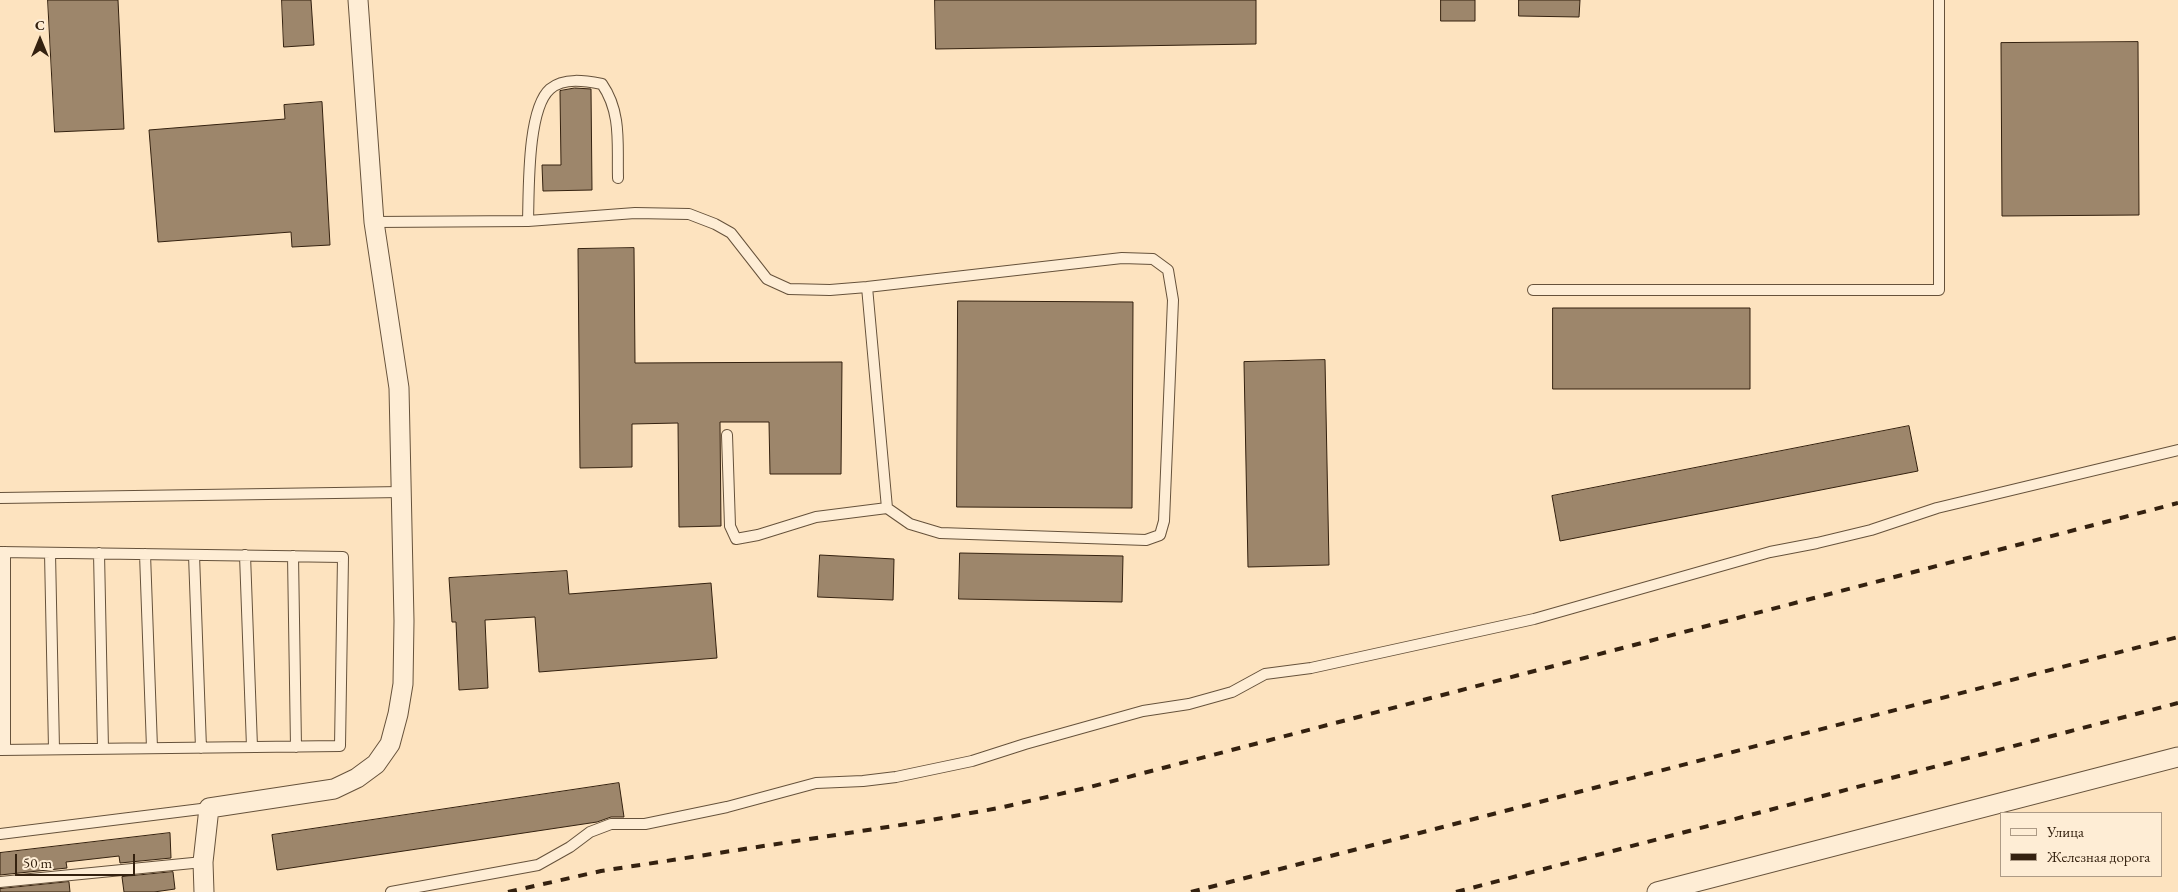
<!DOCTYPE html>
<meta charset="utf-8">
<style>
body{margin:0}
#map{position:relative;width:2178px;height:892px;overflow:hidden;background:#fde3bf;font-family:"EB Garamond",serif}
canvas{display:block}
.legend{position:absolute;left:2000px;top:812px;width:162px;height:65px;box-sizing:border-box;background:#feedd5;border:1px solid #ad9b86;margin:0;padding:6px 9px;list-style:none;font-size:15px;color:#34210f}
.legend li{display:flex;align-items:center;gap:10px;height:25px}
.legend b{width:25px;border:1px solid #ad9b86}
.north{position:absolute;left:15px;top:15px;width:50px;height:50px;-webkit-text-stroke:4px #feedd5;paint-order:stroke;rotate:0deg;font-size:14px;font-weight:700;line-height:20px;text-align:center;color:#34210f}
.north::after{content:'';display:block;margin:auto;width:18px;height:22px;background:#34210f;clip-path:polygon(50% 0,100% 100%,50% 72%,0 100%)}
.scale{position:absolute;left:15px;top:854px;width:120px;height:22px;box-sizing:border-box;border:2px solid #34210f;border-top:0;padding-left:6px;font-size:15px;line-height:18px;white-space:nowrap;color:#34210f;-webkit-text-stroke:4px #feedd5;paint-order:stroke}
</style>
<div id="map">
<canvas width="2178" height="892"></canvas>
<ul class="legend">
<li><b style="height:6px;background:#feedd5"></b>Улица</li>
<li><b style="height:6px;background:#34210f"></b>Железная дорога</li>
</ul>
<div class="north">С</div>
<div class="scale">50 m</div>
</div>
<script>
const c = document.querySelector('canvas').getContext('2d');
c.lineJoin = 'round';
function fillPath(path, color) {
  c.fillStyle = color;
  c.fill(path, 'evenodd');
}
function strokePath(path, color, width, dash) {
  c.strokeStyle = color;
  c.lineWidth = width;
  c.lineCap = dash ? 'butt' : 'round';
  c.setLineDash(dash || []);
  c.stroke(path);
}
const building = new Path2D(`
 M48 0H118L124 129 55 132Z
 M282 0H311L314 45 284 47Z
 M935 0H1256V44L936 49Z
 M1441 0H1475V21H1441Z
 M1519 0H1580L1579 17 1519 16Z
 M2138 42 2139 215 2002 216 2001 43Z
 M575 88 591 89 592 190 543 191 542 165H561L560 91Z
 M322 102 330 245 292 247 291 232 158 242 149 130 285 119 284 105Z
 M634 248 635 363 842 362 841 474H770L769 422H720L721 526 679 527 678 423 632 424V467L580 468 578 249Z
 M958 301 1133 302 1132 508 957 507Z
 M1553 308H1750V389H1553Z
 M1325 360 1329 565 1248 567 1244 362Z
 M1909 426 1918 471 1560 541 1552 496Z
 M960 553 1123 556 1122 602 959 599Z
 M820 555 894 559 893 600 818 597Z
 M567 571 569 594 711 583 717 658 539 672 535 617 485 620 488 688 459 690 456 622H452L449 578Z
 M619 783 624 817H611L597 822 277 870 272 835Z
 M170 833 171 858 120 863 119 856 66 862 67 868 0 875V853Z
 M173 872 175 889 154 892H124L122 877Z
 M69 882 70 892H0V889Z`);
fillPath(building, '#9d866b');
strokePath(building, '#34210f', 1);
const service = new Path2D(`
 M528 221C529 191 527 109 550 89 564 77 586 81 602 84 622 113 617 145 618 178
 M374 222 528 221 635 213 689 214 715 224 731 233 767 279 789 289 830 290 867 287 1122 258 1153 259 1168 270 1173 300 1164 521 1160 535 1146 540 940 533 910 524 887 508 867 287
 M1533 290H1939V0
 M727 435 730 526 736 539 758 535 816 517 887 508
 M0 498 402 492
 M0 552 343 557 340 746 0 750
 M50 553 54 749
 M99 553 103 749
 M145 554 152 748
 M194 555 201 748
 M245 555 252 747
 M293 556 296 747
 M5 750V552
 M0 834 209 808
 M0 882 203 862
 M391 892 538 865 570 847 590 832 611 824H645L727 807 816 783 863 781 896 777 972 761 1025 744 1143 711 1189 704 1232 692 1265 674 1311 668 1534 619 1770 552 1817 543 1871 530 1937 508 2178 450`);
const minor = new Path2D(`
 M204 892 203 862 209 808 334 789 357 778 376 764 390 744 398 714 403 684 404 621 399 388 374 222 358 0
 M1657 892 2178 757`);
strokePath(service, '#66523b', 12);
strokePath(minor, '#66523b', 21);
strokePath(service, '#feedd5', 10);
strokePath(minor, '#feedd5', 19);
strokePath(new Path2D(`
 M508 892 601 871 920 822 999 808 1090 787 2178 503
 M1191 892 2178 637
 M1456 892 2178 703`), '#34210f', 4, [9, 9]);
</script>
